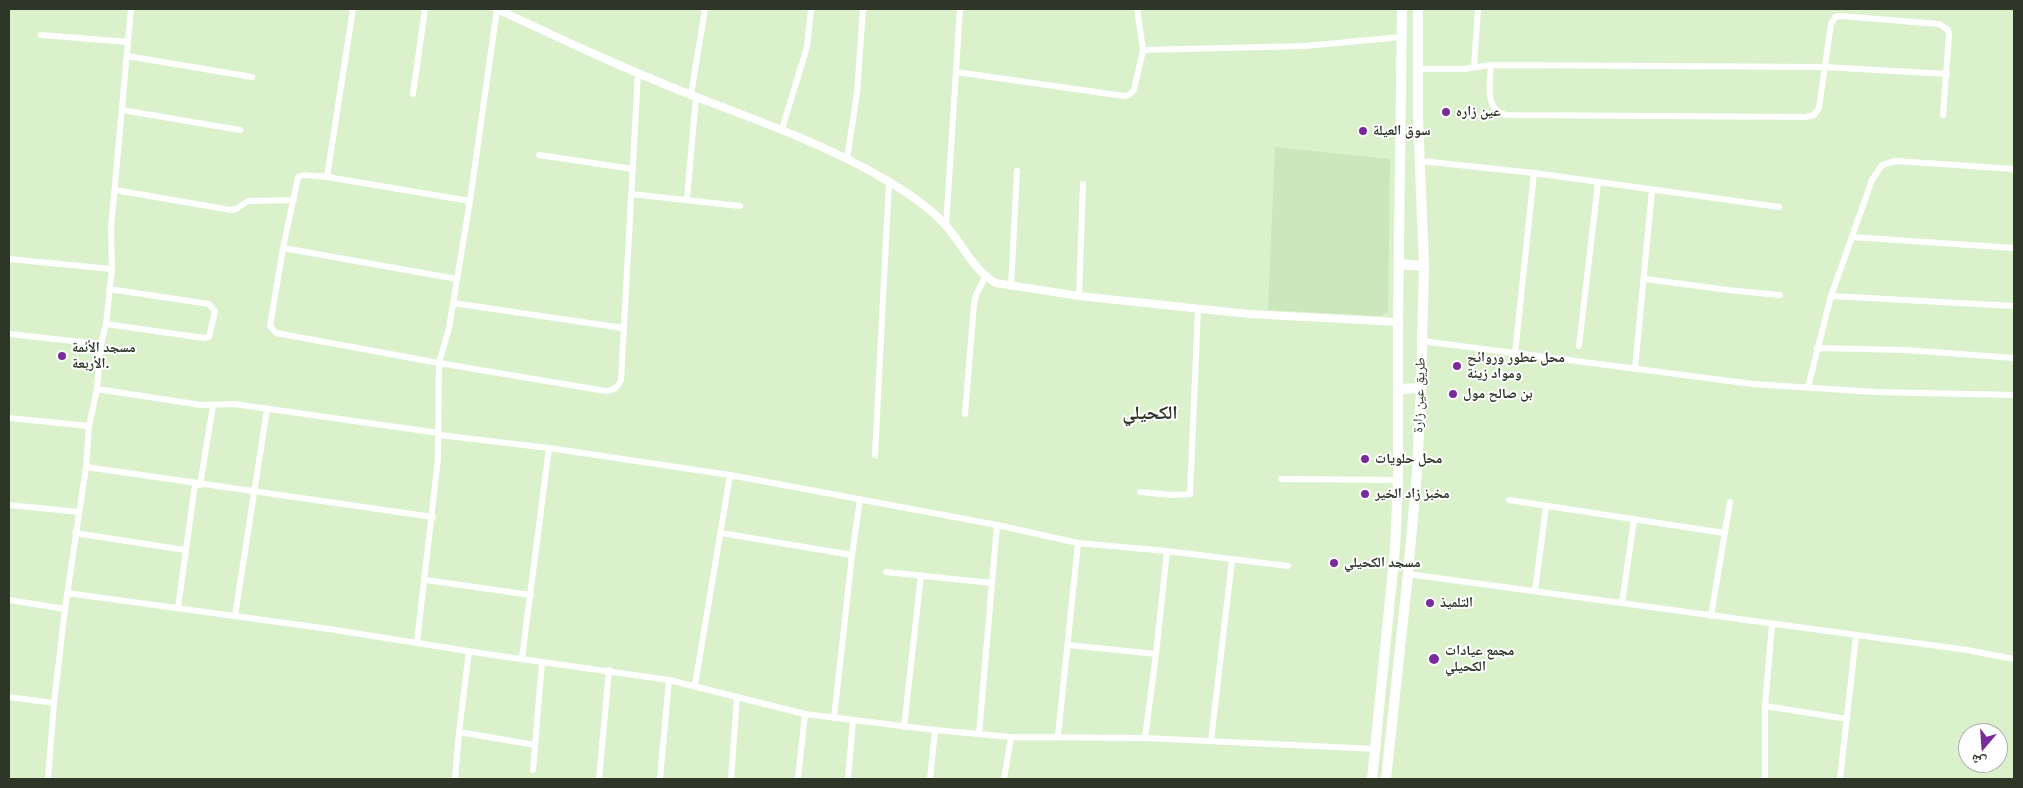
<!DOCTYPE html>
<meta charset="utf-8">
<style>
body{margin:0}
#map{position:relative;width:2023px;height:788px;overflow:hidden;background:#daf1cc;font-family:Roboto,"Noto Naskh Arabic",sans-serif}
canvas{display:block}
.frame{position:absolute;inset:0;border:10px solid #2e3628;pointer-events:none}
.north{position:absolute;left:1958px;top:723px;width:50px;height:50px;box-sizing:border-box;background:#fff;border:1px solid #abafa9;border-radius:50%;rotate:198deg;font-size:14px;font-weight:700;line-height:20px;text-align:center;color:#2e3628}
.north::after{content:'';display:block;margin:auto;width:18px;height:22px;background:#792b9c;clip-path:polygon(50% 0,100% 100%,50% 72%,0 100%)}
</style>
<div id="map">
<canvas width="2023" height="788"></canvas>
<div class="frame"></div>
<div class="north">ش</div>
</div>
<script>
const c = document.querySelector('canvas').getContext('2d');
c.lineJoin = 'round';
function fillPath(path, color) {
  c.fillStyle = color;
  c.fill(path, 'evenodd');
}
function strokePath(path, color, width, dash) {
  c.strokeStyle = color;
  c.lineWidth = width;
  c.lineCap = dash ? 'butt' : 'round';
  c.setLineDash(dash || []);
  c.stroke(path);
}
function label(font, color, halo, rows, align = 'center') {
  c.font = font + ' Roboto,"Noto Naskh Arabic",sans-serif';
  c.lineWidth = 4;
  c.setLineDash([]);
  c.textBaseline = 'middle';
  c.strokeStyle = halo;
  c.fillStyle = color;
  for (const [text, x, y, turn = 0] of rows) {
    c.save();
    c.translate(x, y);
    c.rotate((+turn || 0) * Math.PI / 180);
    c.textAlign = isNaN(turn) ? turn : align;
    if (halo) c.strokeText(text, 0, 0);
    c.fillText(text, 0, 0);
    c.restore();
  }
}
fillPath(new Path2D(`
 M1275 147 1390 159 1388 311 1381 316 1268 310Z`), '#cde7bc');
strokePath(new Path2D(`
 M1137 9 1143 50 1305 46 1402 37
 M41 35 128 42
 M127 56 252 77
 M1491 65C1490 83 1484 110 1506 115L1805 117 1814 115 1819 108 1831 24 1835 17 1840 16 1939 24 1948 30 1949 35 1943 115
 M1474 67 1478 9
 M1418 69H1464L1491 65 1824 67 1947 74
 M956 72 1124 96 1129 95 1134 90 1143 50
 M413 94 425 9
 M691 95 705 9
 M122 110 240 130
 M782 129 807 47 811 9
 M539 155 633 169
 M847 159 857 93 863 9
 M1421 161 1534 173 1779 207
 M327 177 353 9
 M115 190 231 210 236 209 248 201 294 200
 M631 194 740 206
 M687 199 696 97
 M470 201 327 177 304 175 298 177 283 248 270 326 276 333 439 363 606 391C614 390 617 388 621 380L638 73
 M946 226 960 9
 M1852 237 2014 248
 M283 248 457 279
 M9 259 112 269
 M1645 279 1728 290 1780 295
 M1011 287 1017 171
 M1079 296 1083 184
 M1831 296 2014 306
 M453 303 623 328
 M106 324 204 338 209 337 215 311 209 304 109 289
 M9 334 101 344
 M1422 341 1753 384 1876 392 2014 395
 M1579 346 1598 183
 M1817 348 1906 350 2014 358
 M1515 354 1534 173
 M1635 369 1652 190
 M1808 387 1831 296 1872 180 1882 165 1896 161 2014 169
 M97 389 201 405 234 404 439 433
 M965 414 974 304 976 295 985 277
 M9 418 89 426
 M439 435 549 448 730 475 997 525 1078 543 1167 551 1156 654 1145 738
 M875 455 889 182
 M86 467 433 517
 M1281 479 1398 480
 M200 485 213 406
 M1140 492 1173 495 1190 494 1198 309
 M1509 500 1724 533
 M9 505 79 512
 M75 533 185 550
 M721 533 852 555
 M1167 551 1288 566
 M886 572 992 583
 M1408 574 1967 650 2014 659
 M426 580 531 595
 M1535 591 1546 507
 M67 593 329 629 493 655 669 680 805 714 935 730 1011 737 1145 738 1376 749
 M9 600 65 609
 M1622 603 1634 520
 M178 608 195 484
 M235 616 267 409
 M1711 616 1730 502
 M417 642 438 459 439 363 449 328 470 201 497 9
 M1068 645 1156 654
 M522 658 549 448
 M695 685 730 475
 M9 697 54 703
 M1765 706 1847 719
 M834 718 852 555 860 499
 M904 727 921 575
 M459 732 535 745
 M979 734 997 525
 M1058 736 1078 543
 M1211 741 1232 560
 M533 770 542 662
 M48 779 54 703 65 609 86 467 89 426 97 389 101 344 106 324 112 269 111 228 131 9
 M455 779 459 732 469 651
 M599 779 609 670
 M660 779 669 680
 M731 779 737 697
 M798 779 805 714
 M848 779 853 720
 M930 779 935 730
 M1004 779 1011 737
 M1765 779V706L1772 625
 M1840 779 1856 636`), '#fff', 6);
strokePath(new Path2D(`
 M497 9C561 39 625 69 691 95 759 121 828 145 891 183 911 195 932 209 947 227 964 246 973 270 996 283L1079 296 1249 314 1398 322`), '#fff', 8);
strokePath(new Path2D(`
 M1399 264 1424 266
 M1399 389 1421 388
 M1372 779 1395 549 1398 480V322L1402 9
 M1386 779 1408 574 1417 473 1421 388 1424 266 1418 117V9`), '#fff', 10);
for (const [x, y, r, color] of [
 [1446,112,5,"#792b9c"],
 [1363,131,5,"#792b9c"],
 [62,356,5,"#792b9c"],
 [1457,366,5,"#792b9c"],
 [1453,394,5,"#792b9c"],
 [1365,459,5,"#792b9c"],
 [1365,494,5,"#792b9c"],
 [1334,563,5,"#792b9c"],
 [1430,603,5,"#792b9c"],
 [1434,659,6,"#792b9c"]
]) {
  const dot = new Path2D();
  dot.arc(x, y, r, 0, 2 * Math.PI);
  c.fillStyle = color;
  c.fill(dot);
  strokePath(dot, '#fff', 2);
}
label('bold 14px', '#2e3628', '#fff', [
 ["عين زاره",1456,112],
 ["سوق العيلة",1373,131],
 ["مسجد الأئمة",72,348],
 ["الأربعة.",72,364],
 ["محل عطور وروائح",1467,358],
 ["ومواد زينة",1467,374],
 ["بن صالح مول",1463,394],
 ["محل حلويات",1375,459],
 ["مخبز زاد الخير",1375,494],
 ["مسجد الكحيلي",1344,563],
 ["التلميذ",1440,603],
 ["مجمع عيادات",1445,651],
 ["الكحيلي",1445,667]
], 'left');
label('14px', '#2e3628', '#fff', [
 ["طريق عين زارة",1420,395,-88]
]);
label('bold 19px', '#2e3628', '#fff', [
 ["الكحيلي",1150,414]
]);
</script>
